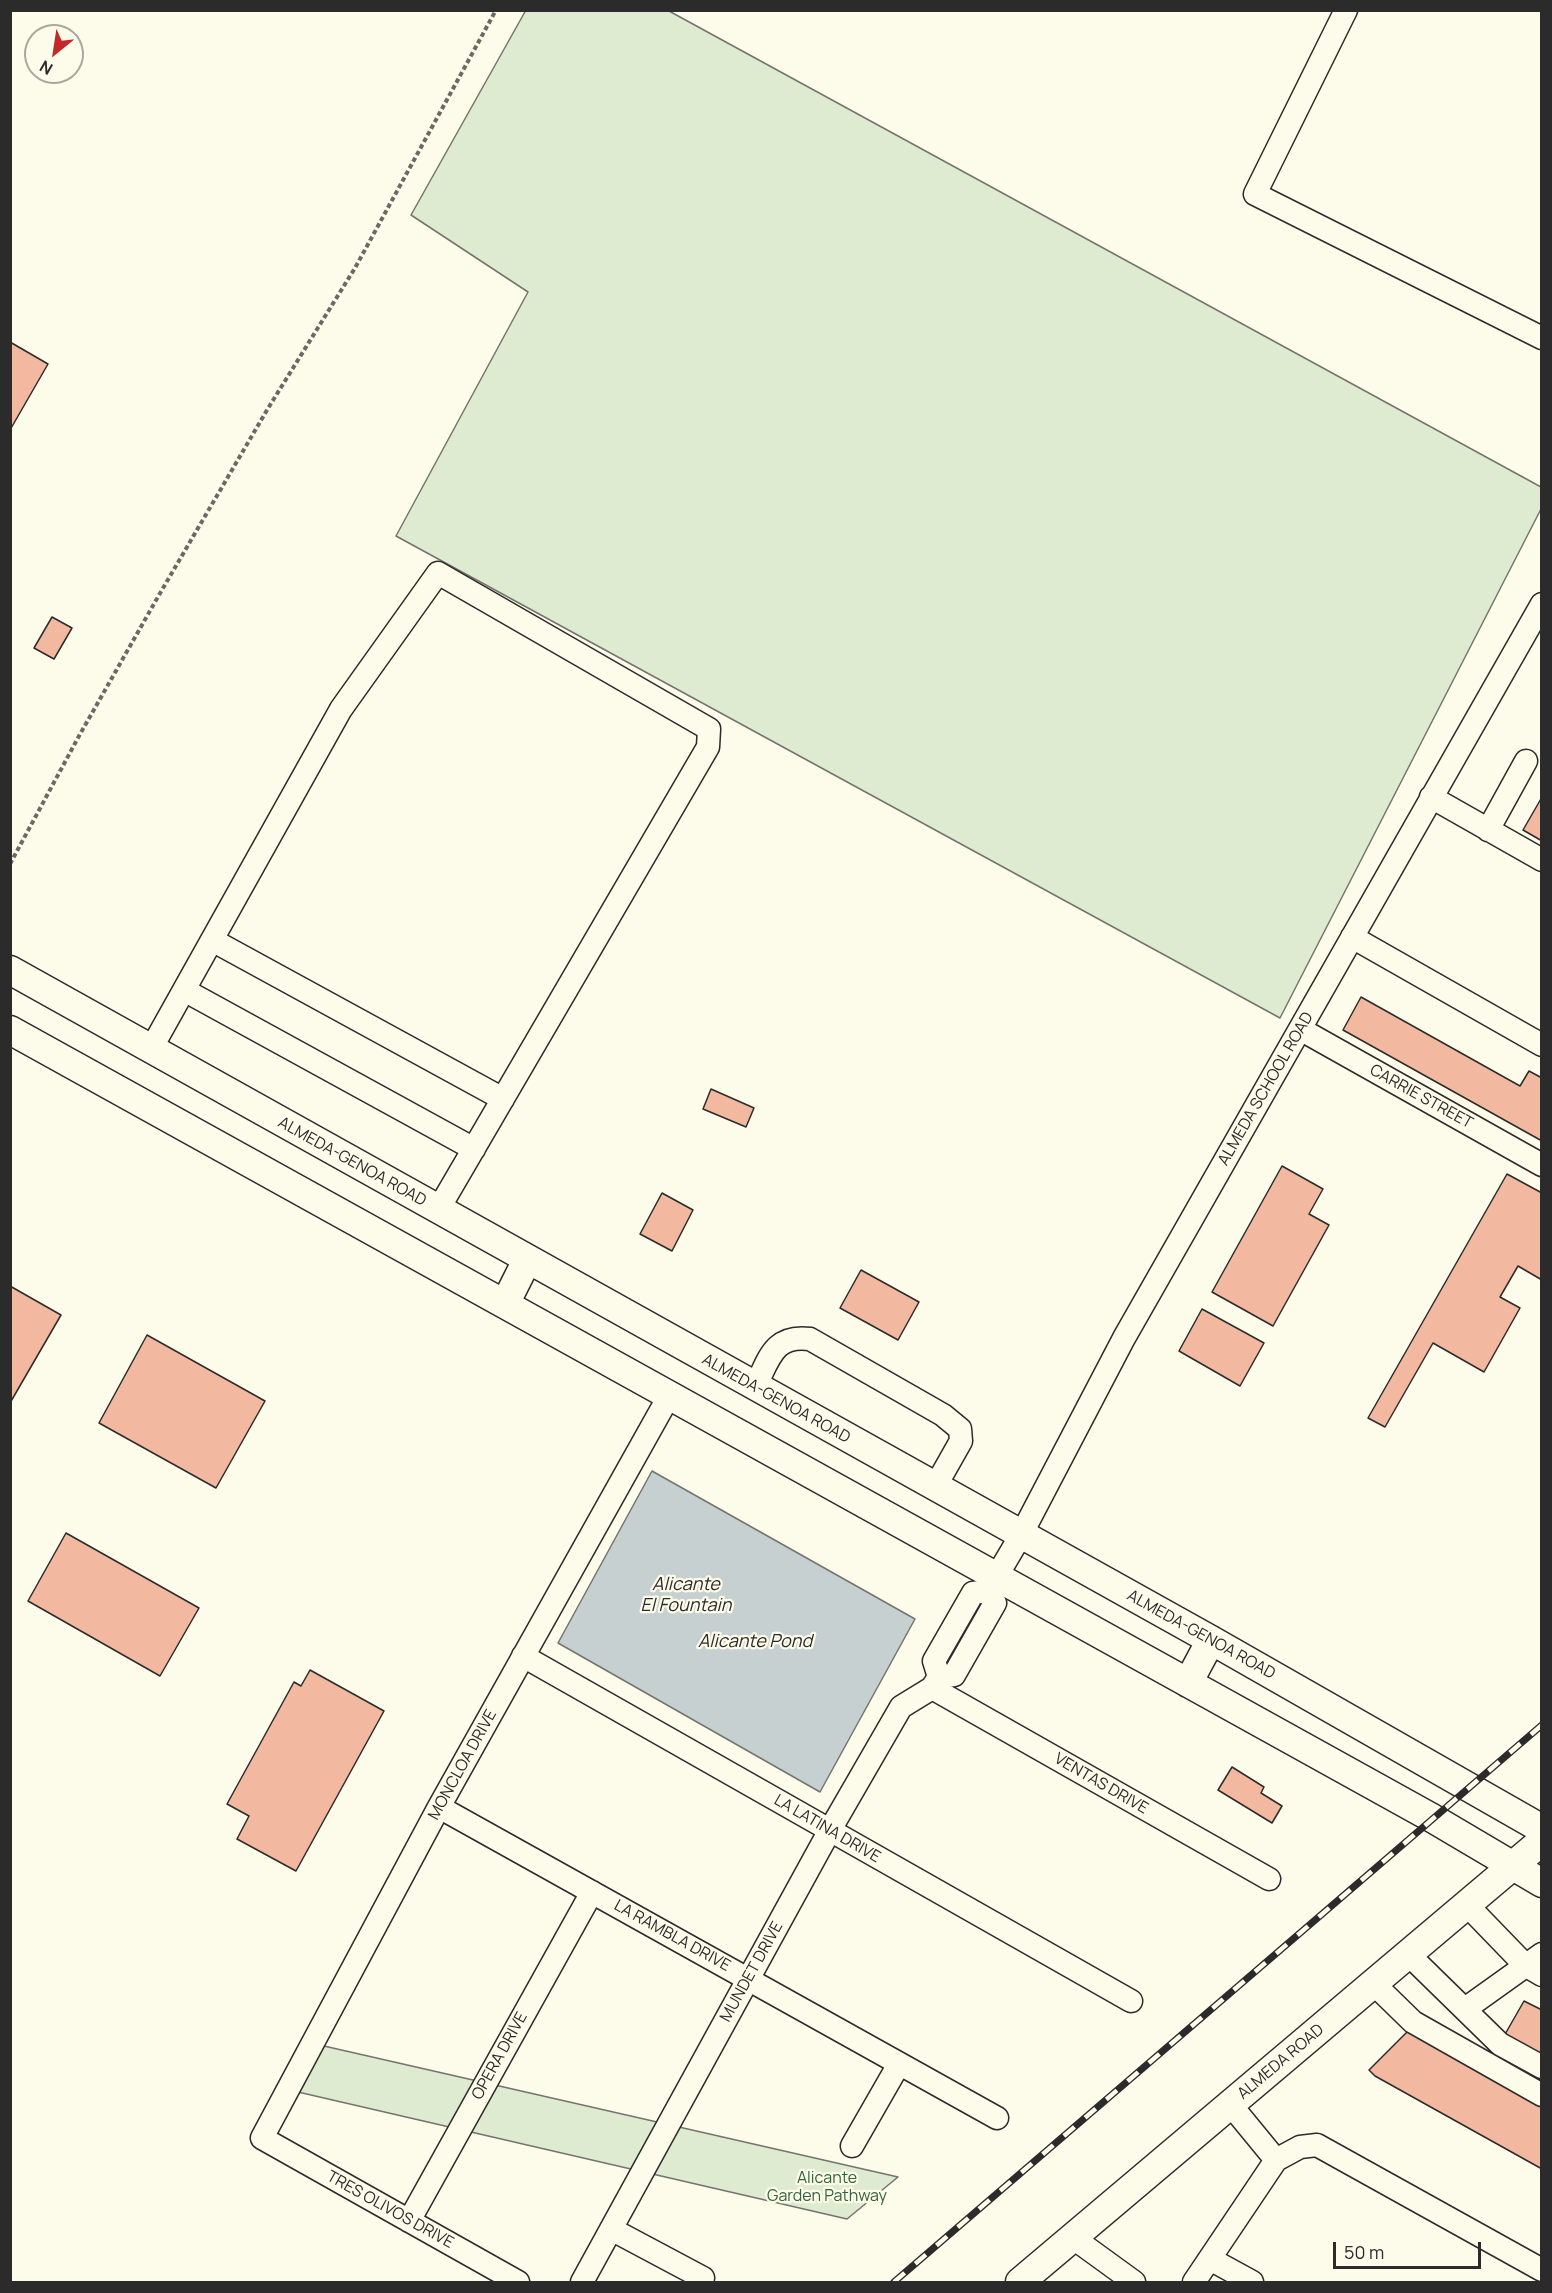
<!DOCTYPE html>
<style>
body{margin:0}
#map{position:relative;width:1552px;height:2293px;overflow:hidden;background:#fdfbea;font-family:Manrope,sans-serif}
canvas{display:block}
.frame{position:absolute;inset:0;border:12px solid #2b2b2b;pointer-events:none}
.north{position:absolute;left:24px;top:24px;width:60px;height:60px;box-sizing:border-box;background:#fdfbea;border:2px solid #a9a89e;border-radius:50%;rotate:210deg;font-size:16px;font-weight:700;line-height:24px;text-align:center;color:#2b2b2b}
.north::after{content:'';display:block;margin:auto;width:21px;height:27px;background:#c62828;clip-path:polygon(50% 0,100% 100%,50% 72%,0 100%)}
.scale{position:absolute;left:1333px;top:2242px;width:148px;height:27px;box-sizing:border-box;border:3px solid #2b2b2b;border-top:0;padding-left:8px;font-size:18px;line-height:21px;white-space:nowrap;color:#2b2b2b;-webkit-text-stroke:4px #fdfbea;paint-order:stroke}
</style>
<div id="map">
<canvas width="1552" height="2293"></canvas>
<div class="frame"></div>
<div class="north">N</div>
<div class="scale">50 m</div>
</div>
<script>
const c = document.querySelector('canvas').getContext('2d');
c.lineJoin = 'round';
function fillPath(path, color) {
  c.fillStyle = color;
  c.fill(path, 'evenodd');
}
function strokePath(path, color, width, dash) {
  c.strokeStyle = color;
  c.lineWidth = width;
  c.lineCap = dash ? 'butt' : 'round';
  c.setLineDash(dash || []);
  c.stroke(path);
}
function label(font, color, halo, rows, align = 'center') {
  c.font = font + ' Manrope,sans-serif';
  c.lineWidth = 4.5;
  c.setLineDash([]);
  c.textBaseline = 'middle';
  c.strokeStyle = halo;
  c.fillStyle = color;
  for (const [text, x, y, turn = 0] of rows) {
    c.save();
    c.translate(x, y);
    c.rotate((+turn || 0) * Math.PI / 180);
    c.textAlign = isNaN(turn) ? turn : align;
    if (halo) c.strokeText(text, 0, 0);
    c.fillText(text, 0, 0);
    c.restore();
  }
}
const green = new Path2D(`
 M526 10 669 11 1541 487V509L1280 1018 396 536 528 292 411 215Z
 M324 2046 898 2177 847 2219 298 2092Z`);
fillPath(green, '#deebd1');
strokePath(green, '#74746e', 1.5);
const water = new Path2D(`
 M652 1471 915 1619 820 1792 558 1643Z`);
fillPath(water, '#c7d0d0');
strokePath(water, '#74746e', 1.5);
const building = new Path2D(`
 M10 342 48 364 10 430Z
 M52 617 72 628 54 659 34 648Z
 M1542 797V841L1523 830Z
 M1361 997 1520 1086 1529 1071 1542 1078V1141L1343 1030Z
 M711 1089 754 1108 746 1127 703 1109Z
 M1282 1166 1323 1189 1309 1214 1329 1225 1273 1326 1212 1292Z
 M1507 1174 1542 1193V1280L1518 1266 1500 1297 1520 1308 1484 1372 1433 1343 1385 1427 1368 1418Z
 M662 1193 693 1210 672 1251 640 1234Z
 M861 1270 919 1302 898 1340 840 1308Z
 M10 1286 61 1315 10 1403Z
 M1202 1309 1264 1343 1240 1386 1179 1351Z
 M147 1335 265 1401 216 1488 99 1423Z
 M66 1533 199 1608 160 1676 28 1601Z
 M310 1670 384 1711 296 1871 237 1839 249 1816 227 1804 294 1682 301 1686Z
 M1232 1767 1264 1787 1261 1793 1282 1806 1272 1823 1218 1790Z
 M1524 2001 1542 2010V2057L1504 2036Z
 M1408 2031 1542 2106V2169L1375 2076 1369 2070Z`);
fillPath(building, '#f2b8a0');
strokePath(building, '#2b2b2b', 1.5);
const minor = new Path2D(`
 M1346 10 1255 194 1542 338
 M1431 797 1542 860
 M1488 830 1526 761
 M1352 937 1542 1045
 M212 940 503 1099
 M184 990 474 1149
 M1300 1029 1542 1165
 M151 1049 341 709 438 573 709 729 708 747 438 1210
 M755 1387C769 1360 773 1334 810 1339L943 1415 960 1429 961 1441 935 1487
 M988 1591 1021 1535 1124 1338 1542 604
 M523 1656 1131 2001
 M939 1677 954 1675 995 1603 988 1591
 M932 1688 1269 1879
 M439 1807 997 2118
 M1467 1905 1525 1965 1542 1975
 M1408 1954 1500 2044 1542 2067
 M1373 1983 1413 2022 1542 2095
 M1465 2009 1542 1954
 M1230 2104 1276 2160
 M852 2146 899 2064
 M409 2221 592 1892
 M611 2229 703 2278
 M1072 2237 1134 2282
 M1210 2259 1252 2282
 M518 2282 262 2138 439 1807 669 1396
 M582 2282 830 1830 901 1707 932 1688 939 1677 934 1661 973 1593 988 1591
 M1194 2282 1276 2160 1300 2147 1317 2145 1542 2270`);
const major = new Path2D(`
 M10 970 1211 1640 1542 1829
 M10 1030 1432 1818 1542 1883
 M505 1304 527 1260
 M1188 1683 1211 1640
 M1020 2282 1542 1841`);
strokePath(minor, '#2b2b2b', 25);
strokePath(major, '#2b2b2b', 31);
strokePath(new Path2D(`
 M10 864 79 736 159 595 267 410 355 268 496 10`), '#6a6964', 4, [4.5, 3]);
strokePath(minor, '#fdfbea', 22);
strokePath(major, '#fdfbea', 28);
const rail = new Path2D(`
 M894 2282 1542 1725`);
strokePath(rail, '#2b2b2b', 7);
strokePath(rail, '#fdfbea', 4.5, [14]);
label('16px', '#2b2b2b', '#fdfbea', [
 ["ALMEDA SCHOOL ROAD",1266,1089,-60],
 ["CARRIE STREET",1421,1097,29],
 ["ALMEDA-GENOA ROAD",352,1162,29],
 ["ALMEDA-GENOA ROAD",776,1399,29],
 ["ALMEDA-GENOA ROAD",1201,1635,29],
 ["MONCLOA DRIVE",463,1765,-61],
 ["VENTAS DRIVE",1101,1784,30],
 ["LA LATINA DRIVE",827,1829,30],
 ["LA RAMBLA DRIVE",672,1936,29],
 ["MUNDET DRIVE",752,1972,-61],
 ["OPERA DRIVE",500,2056,-61],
 ["ALMEDA ROAD",1281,2062,-40],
 ["TRES OLIVOS DRIVE",390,2210,29]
]);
label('16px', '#34623c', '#fdfbea', [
 ["Alicante",827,2179],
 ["Garden Pathway",827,2197]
]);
label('italic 18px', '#2b2b2b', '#fdfbea', [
 ["Alicante",686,1585],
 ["El Fountain",686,1606],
 ["Alicante Pond",755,1642]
]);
</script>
